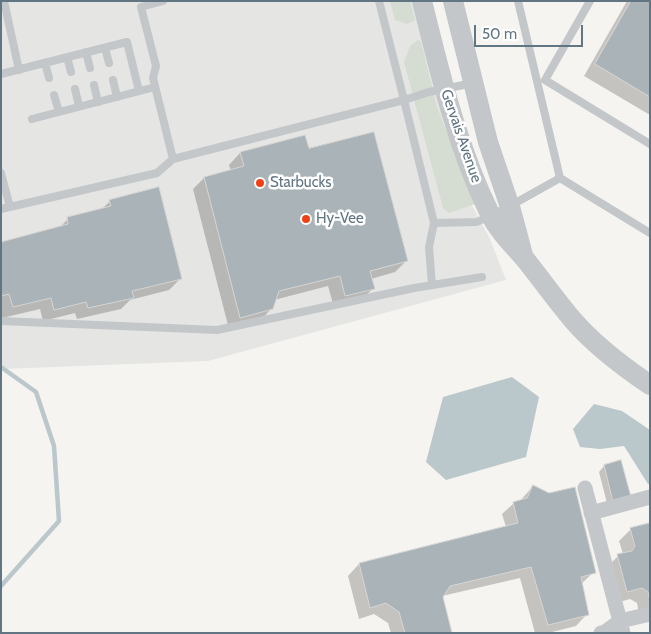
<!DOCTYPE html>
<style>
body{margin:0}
#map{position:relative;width:651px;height:634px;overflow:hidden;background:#f5f4f0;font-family:Cabin,sans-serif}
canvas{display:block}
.frame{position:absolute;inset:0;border:2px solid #617583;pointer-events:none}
.scale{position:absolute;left:474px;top:25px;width:109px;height:22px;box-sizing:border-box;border:2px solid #617583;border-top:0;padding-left:6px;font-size:15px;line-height:18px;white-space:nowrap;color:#617583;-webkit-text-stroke:4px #fff;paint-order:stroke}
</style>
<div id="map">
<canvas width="651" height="634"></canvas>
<div class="frame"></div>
<div class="scale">50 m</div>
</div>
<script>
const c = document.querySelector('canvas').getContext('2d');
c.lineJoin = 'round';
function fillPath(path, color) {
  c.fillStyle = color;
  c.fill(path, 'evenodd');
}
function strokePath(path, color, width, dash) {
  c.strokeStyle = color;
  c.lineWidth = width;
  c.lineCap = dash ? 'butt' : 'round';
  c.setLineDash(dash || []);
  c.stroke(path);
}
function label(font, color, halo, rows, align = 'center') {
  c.font = font + ' Cabin,sans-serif';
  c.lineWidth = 5;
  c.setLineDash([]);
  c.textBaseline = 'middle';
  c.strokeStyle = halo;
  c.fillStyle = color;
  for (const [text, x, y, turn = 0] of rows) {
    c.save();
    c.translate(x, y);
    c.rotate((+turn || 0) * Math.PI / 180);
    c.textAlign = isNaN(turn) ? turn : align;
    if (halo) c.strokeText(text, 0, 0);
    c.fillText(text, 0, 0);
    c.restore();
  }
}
fillPath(new Path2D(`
 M1 1H413L450 148 472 205 490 239 506 280 208 361 1 369Z`), '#e5e6e3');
fillPath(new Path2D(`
 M390 1H410L415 20 407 24 395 20Z
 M418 40 421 42 437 107 475 204 449 213 443 208 404 62 410 46Z`), '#d5dcd1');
fillPath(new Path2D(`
 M512 377 539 397 526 457 446 480 426 462 443 397Z
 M594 404 622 411 650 430V483L648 484 624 446 600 449 580 447 573 429Z`), '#bac7cb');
fillPath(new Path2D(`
 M627 1H650V115L584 76Z
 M308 150 406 261 395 272 371 279 373 288 362 300 334 307 328 286 274 300 271 309 260 321 229 329 193 189 204 178 231 171 229 165 240 153Z
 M110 201 180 279 169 290 130 300 121 309 77 319 75 313 43 321 40 309 2 318 1 243 59 228 68 219 101 210Z
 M620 462 629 497 608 507 599 472 604 466Z
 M533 486 594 572 581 584 587 614 576 626 548 633H535L520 578 442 596 450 633H391L388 623 374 614 359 619 348 576 359 564 506 527 502 514 514 503 520 501Z
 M650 524V617L640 620 637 603 630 599 616 603 607 567 618 556 623 554 619 541 631 529Z`), '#0003');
strokePath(new Path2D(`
 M1 367 36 392 54 446 59 521 1 586`), '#bac7cb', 4.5);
const building = new Path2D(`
 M631 1H650V97L595 64Z
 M374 132 408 261 370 271 375 289 345 296 340 276 279 291 273 309 240 318 204 177 244 166 240 152 305 135 309 148Z
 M159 187 182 279 132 291 134 298 88 308 86 302 54 310 51 298 13 307 9 294 1 296V242L68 224 67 217 111 206 109 200Z
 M621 460 631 497 613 502 604 465Z
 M533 485 549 493 575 487 596 573 581 577 589 615 548 625 531 567 450 586 443 597 452 633H405L399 612 386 603 370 608 359 563 518 523 513 502 527 498Z
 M650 523V601L648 592 642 588 627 592 617 554 632 551 635 546 630 528Z`);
fillPath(building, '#aab3b8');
strokePath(building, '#d6d5d3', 1);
strokePath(new Path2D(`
 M4 1 19 70
 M163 1 141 7 156 66 153 78 173 159
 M379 1 404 100 429 92 473 83
 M590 1 545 80 650 144
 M105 48 109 63
 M86 52 90 68
 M67 57 71 72
 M45 63 49 78
 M1 74 127 42 139 91
 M113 80 117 97
 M94 85 98 102
 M75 89 79 106
 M54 95 59 112
 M32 119 155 87
 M1 173 10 207
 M560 178 650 233
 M1 209 157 173 173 159 404 100 434 223 477 222 510 206 560 178 518 1
 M432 285 429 247 434 223
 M1 321 217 330 414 288 482 277`), '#c3c7ca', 8);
strokePath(new Path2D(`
 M585 488 623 633
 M591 513 650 497
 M601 633 605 632 620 621 650 614`), '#c3c7ca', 15);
strokePath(new Path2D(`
 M422 1C440 73 457 147 490 214 499 232 513 245 525 259 541 279 556 300 572 319 594 345 622 366 650 385
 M453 1 488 142 511 210 523 255`), '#c3c7ca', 20);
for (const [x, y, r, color] of [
 [260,183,5,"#ee4216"],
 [306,219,5,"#ee4216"]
]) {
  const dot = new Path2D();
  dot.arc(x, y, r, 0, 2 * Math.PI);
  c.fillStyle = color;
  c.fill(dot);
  strokePath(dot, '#fff', 2);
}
label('15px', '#617583', '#fff', [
 ["Gervais Avenue",461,136,71]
]);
label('15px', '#617583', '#fff', [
 ["Starbucks",270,183],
 ["Hy-Vee",316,219]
], 'left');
</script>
